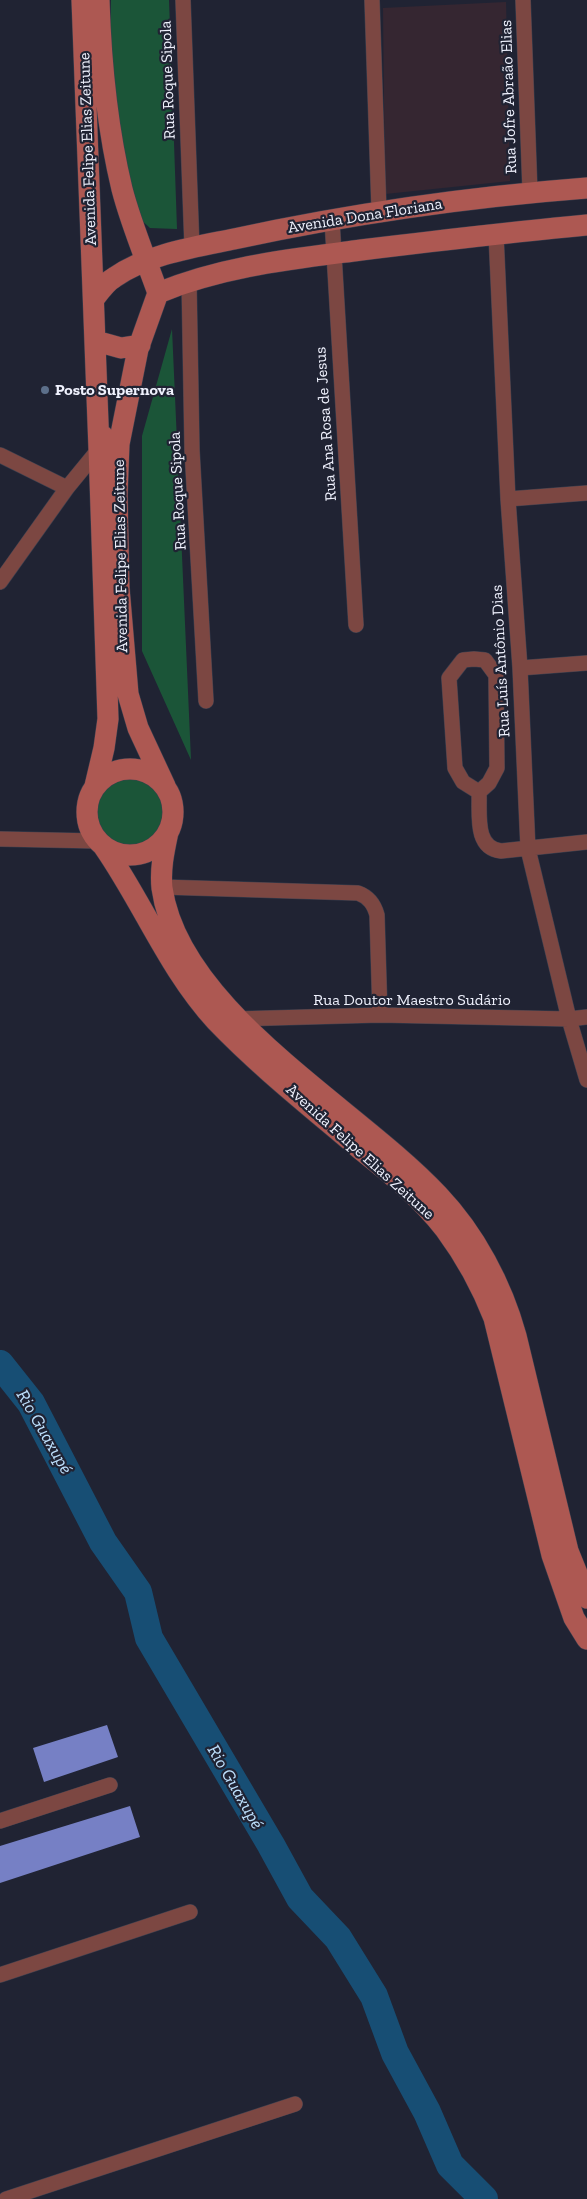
<!DOCTYPE html>
<meta charset="utf-8">
<style>
body{margin:0}
canvas{display:block;background:#202333}
</style>
<canvas width="587" height="2199"></canvas>
<script>
const c = document.querySelector('canvas').getContext('2d');
c.lineJoin = 'round';
function fillPath(path, color) {
  c.fillStyle = color;
  c.fill(path, 'evenodd');
}
function strokePath(path, color, width, dash) {
  c.strokeStyle = color;
  c.lineWidth = width;
  c.lineCap = dash ? 'butt' : 'round';
  c.setLineDash(dash || []);
  c.stroke(path);
}
function label(font, color, halo, rows, align = 'center') {
  c.font = font + ' "Zilla Slab",serif';
  c.lineWidth = 4.5;
  c.setLineDash([]);
  c.textBaseline = 'middle';
  c.strokeStyle = halo;
  c.fillStyle = color;
  for (const [text, x, y, turn = 0] of rows) {
    c.save();
    c.translate(x, y);
    c.rotate((+turn || 0) * Math.PI / 180);
    c.textAlign = isNaN(turn) ? turn : align;
    if (halo) c.strokeText(text, 0, 0);
    c.fillText(text, 0, 0);
    c.restore();
  }
}
fillPath(new Path2D(`
 M506 2 510 181 385 194 383 8Z`), '#352631');
fillPath(new Path2D(`
 M111 0H169L177 229 150 228 138 217 121 136 111 52Z
 M172 329 191 760 142 651V436Z
 M94 812a36 36 0 1 1 72 0a36 36 0 1 1-72 0Z`), '#1b5538');
strokePath(new Path2D(`
 M0 1364 31 1403 103 1542 138 1592 149 1638 271 1845 300 1898 338 1938 374 1996 395 2053 427 2112 450 2165 484 2199`), '#174e74', 28);
fillPath(new Path2D(`
 M107 1725 118 1757 44 1782 33 1748Z
 M130 1806 140 1837 0 1883V1846Z`), '#7680c5');
const minor = new Path2D(`
 M183 0 192 248
 M372 0 379 211
 M523 0 530 192
 M332 220 356 625
 M496 234 508 499 520 668 528 849 569 1019 587 1080
 M189 280 192 450 206 701
 M0 455 67 488
 M508 499 587 493
 M0 582 67 488 99 449
 M474 659 485 660 496 675 497 768 489 783 479 792 463 782 455 768 449 678 463 660Z
 M520 668 587 663
 M479 792C480 814 474 848 501 851L587 842
 M0 839 97 841
 M162 887 358 893C369 897 374 904 377 915L380 1015
 M234 1019 380 1015 569 1019 587 1017
 M0 1821 110 1785
 M0 1975 190 1912
 M6 2199 295 2104`);
const secondary = new Path2D(`
 M82 0 99 449
 M99 0C101 64 107 127 122 189 131 224 146 259 158 293L138 349 119 444 117 495 119 588 128 694 138 728 165 786
 M158 293C223 266 292 259 361 250 436 241 511 232 587 225
 M94 299C100 291 106 282 115 277 148 254 195 247 234 239 350 214 469 197 587 188
 M96 341 121 348 140 345
 M87 812a43 43 0 1 1 86 0a43 43 0 1 1-86 0Z
 M95 786 104 748 108 719 99 449 103 436
 M168 832C164 851 160 869 162 888 179 1011 358 1109 438 1195 475 1234 502 1285 516 1336L568 1551 587 1598
 M104 847C143 903 169 970 216 1021 260 1067 312 1108 360 1149 390 1173 421 1198 445 1229 465 1256 482 1287 494 1318L552 1555 574 1618 587 1639`);
strokePath(minor, '#3d404f', 16);
strokePath(secondary, '#3d404f', 22);
strokePath(minor, '#7c4742', 15);
strokePath(secondary, '#ad5852', 21);
for (const [x, y, r, color] of [
 [45,390,5,"#5c6f8a"]
]) {
  const dot = new Path2D();
  dot.arc(x, y, r, 0, 2 * Math.PI);
  c.fillStyle = color;
  c.fill(dot);
  strokePath(dot, '#202333', 2);
}
label('16px', '#f0f2fe', '#202333', [
 ["Rua Roque Sipola",168,80,-92],
 ["Rua Jofre Abraão Elias",509,97,-92],
 ["Avenida Felipe Elias Zeitune",88,149,-92],
 ["Avenida Dona Floriana",365,216,-9],
 ["Rua Ana Rosa de Jesus",326,424,-94],
 ["Rua Roque Sipola",178,491,-93],
 ["Avenida Felipe Elias Zeitune",121,556,-91],
 ["Rua Luís Antônio Dias",501,661,-93],
 ["Rua Doutor Maestro Sudário",412,1000],
 ["Avenida Felipe Elias Zeitune",360,1152,42]
]);
label('bold 16px', '#f0f2fe', '#202333', [
 ["Posto Supernova",55,390]
], 'left');
label('italic 18px', '#bee1fe', '#202333', [
 ["Rio Guaxupé",44,1432,60],
 ["Rio Guaxupé",235,1787,60]
]);
</script>
